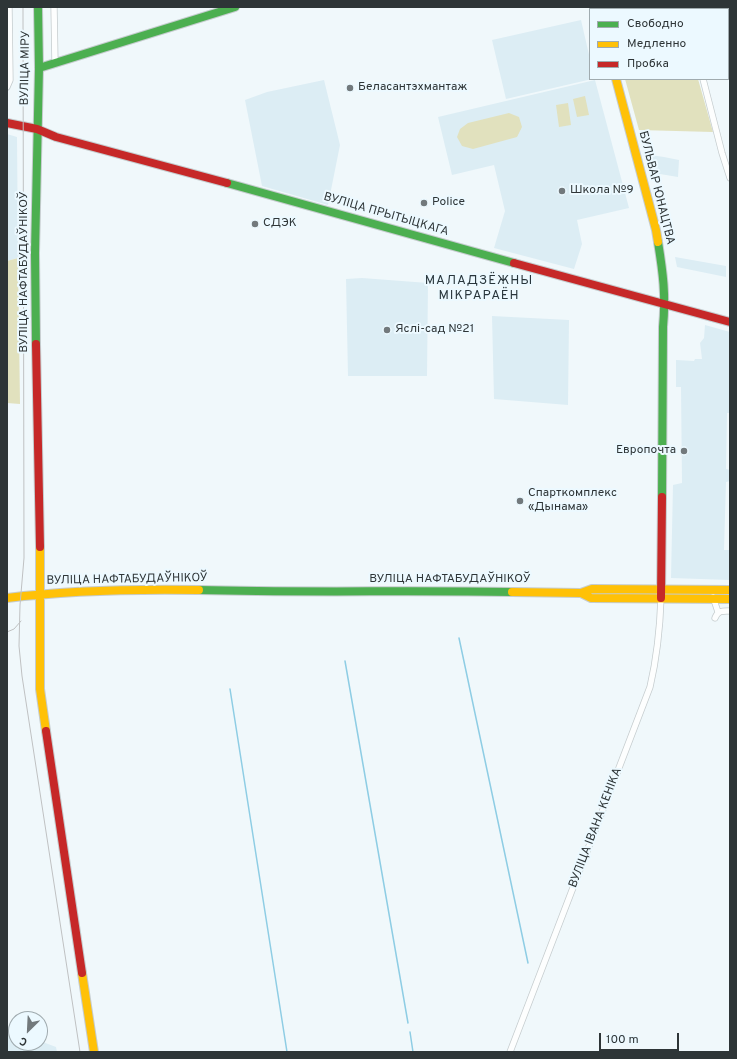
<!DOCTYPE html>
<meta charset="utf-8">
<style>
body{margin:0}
#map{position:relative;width:737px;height:1059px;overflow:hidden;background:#f0f8fb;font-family:Overpass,sans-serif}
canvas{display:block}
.frame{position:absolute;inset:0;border:8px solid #2e3537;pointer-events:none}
.legend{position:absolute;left:589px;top:8px;width:140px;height:72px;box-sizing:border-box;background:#ecf9ff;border:1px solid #a0abaf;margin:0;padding:5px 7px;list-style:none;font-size:12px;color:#2e3537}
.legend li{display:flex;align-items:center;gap:8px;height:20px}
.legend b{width:20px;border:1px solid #a0abaf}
.north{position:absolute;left:8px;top:1011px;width:40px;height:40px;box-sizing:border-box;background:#ecf9ff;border:1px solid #a0abaf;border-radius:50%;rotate:204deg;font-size:11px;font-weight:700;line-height:16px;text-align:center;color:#2e3537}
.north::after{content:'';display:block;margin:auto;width:14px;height:18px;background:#72797c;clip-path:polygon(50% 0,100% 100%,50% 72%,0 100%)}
.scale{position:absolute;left:599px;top:1033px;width:80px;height:18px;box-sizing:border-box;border:2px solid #2e3537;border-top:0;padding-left:5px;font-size:12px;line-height:14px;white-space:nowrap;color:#2e3537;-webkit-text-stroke:3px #ecf9ff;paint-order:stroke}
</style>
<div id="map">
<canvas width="737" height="1059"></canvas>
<div class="frame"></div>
<ul class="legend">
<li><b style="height:5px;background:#4caf50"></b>Свободно</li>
<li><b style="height:5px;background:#ffc107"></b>Медленно</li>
<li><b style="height:5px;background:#c62828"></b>Пробка</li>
</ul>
<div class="north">С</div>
<div class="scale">100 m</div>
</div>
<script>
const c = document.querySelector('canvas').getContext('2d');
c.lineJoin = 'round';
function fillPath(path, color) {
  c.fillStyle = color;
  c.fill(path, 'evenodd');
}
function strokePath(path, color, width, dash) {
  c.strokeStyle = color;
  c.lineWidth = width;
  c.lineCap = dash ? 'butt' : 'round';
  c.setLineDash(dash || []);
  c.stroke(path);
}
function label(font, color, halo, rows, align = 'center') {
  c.font = font + ' Overpass,sans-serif';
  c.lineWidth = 4;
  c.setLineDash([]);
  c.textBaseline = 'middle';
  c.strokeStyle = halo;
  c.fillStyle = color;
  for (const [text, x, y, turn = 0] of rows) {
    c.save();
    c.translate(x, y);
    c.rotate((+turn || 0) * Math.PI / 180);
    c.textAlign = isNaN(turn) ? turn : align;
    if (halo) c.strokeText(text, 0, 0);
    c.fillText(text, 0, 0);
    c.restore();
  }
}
fillPath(new Path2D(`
 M581 20 590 59V79H592L506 99 492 40Z
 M324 80 340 145 328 205 262 186 245 100 267 92Z
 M595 80 629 208 577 220 582 244 574 269 494 248 505 211 494 165 452 175 438 117Z
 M7 134 17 137 18 258 7 261Z
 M650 155 664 157 679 160 678 177 654 173Z
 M675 257 726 266V277L677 267Z
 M362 278 428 283 427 376H348L346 279Z
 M492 316 569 320 568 405 494 399Z
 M705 325 730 332V413H727L726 469 730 470V481L726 482 724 550H730V580L671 578 673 485 682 483 681 387H676V360L694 361 695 359H702L700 343 704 338Z
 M7 1035 16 1036V1043H40V1041L56 1047 57 1052H7Z`), '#dcedf4');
fillPath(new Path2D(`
 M625 79H698L713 132 639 130Z
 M585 96 589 115 577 117 573 99Z
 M568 103 571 125 559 127 556 105Z
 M509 113 519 117 522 127 517 137 473 149 462 146 457 137 460 129 468 123Z
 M18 258 20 404 7 403V261Z`), '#e1e1be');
strokePath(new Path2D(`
 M459 638 528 963
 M345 661 408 1023
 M230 689 287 1052
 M410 1032 413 1052`), '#8ecde4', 1.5);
const street = new Path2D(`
 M54 7 55 63
 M687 7V9
 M703 79 722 153 730 178
 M7 87 10 80 9 7
 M713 597 718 612
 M715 618C718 610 723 611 730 611
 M510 1052 650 687C657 657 660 628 661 598`);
const fast = new Path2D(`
 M596 7V9
 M603 7V9
 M39 68 235 7
 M227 183 514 263
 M658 242C663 273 666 295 663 327L662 497
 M36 344 35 253 39 68 38 7
 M199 590C303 593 408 590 512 592`);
const slow = new Path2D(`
 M616 79 656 230 658 242
 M40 547V689L46 731
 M512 592 581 593 591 598 730 599
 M581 593 592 589 730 590
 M7 598C71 590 135 589 199 590
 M82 973 94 1052`);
const jam = new Path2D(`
 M7 123 37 129 56 137 227 183
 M514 263 730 322
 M36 344 40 547
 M661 598 662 497
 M46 731 82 973`);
strokePath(street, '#c5ccce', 7);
strokePath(fast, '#c5ccce', 10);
strokePath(slow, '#c5ccce', 10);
strokePath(jam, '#c5ccce', 10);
strokePath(street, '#fdfefe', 5.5);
strokePath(fast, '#4caf50', 8);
strokePath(slow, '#ffc107', 8);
strokePath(jam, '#c62828', 8);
strokePath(new Path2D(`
 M23 7 24 558 20 605 19 646 22 676 80 1052
 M7 632 14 629 21 621`), '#bfc1c2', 1);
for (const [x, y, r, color] of [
 [350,88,4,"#72797c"],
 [562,191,4,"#72797c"],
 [424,203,4,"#72797c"],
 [255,224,4,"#72797c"],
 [387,330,4,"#72797c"],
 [684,451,4,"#72797c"],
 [520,501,4,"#72797c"]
]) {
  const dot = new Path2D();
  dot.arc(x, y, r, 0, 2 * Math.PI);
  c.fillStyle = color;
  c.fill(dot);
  strokePath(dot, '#ecf9ff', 1.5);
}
label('12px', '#2e3537', '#ecf9ff', [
 ["ВУЛІЦА МІРУ",26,68,-89],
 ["БУЛЬВАР ЮНАЦТВА",656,188,76],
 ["ВУЛІЦА ПРЫТЫЦКАГА",386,215,16],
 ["ВУЛІЦА НАФТАБУДАЎНІКОЎ",25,272,-90],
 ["ВУЛІЦА НАФТАБУДАЎНІКОЎ",127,580,-1],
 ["ВУЛІЦА НАФТАБУДАЎНІКОЎ",450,580],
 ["ВУЛІЦА ІВАНА КЕНІКА",596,828,-69]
]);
label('12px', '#2e3537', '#ecf9ff', [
 ["Беласантэхмантаж",358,88],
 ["Школа №9",570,191],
 ["Police",432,203],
 ["СДЭК",263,224],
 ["Яслі-сад №21",395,330],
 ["Европочта",676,451,"right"],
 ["Спарткомплекс",528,494],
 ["«Дынама»",528,508]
], 'left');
c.letterSpacing = '1px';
label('13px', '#29363c', '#ecf9ff', [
 ["МАЛАДЗЁЖНЫ",479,281],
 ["МІКРАРАЁН",479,296]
]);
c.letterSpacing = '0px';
</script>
